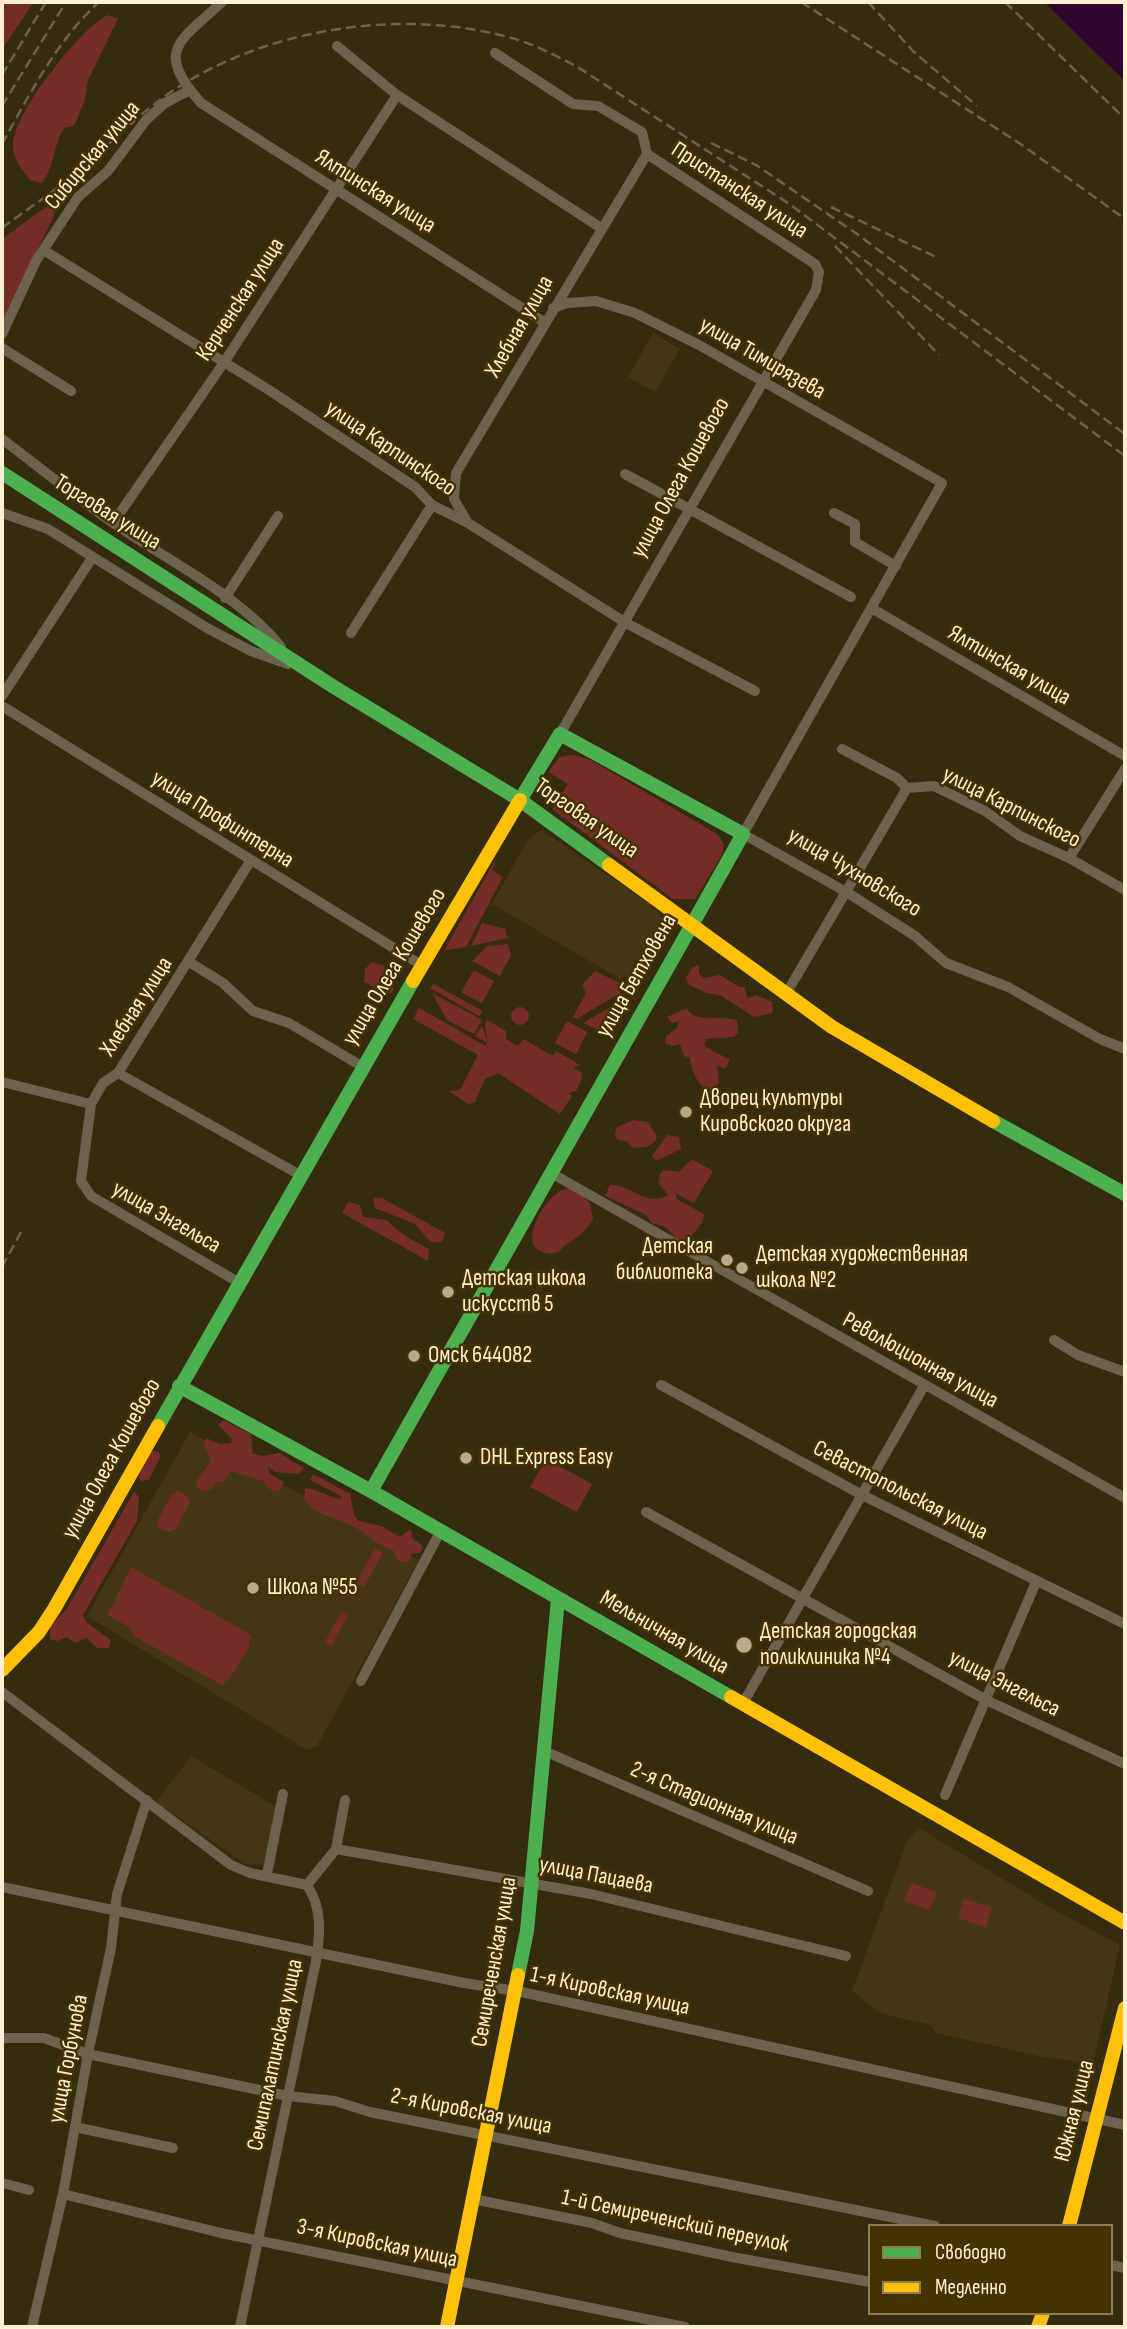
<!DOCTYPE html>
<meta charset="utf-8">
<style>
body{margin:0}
#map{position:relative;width:1127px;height:2329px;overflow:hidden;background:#352b0f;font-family:"Sofia Sans Condensed",sans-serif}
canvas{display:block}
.frame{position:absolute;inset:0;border:4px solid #fdefd1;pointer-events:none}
.legend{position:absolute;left:868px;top:2224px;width:245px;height:91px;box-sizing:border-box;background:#443200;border:2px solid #8e7e54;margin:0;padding:9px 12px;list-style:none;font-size:21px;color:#fdefd1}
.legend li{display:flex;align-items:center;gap:14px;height:35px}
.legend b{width:35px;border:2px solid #8e7e54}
</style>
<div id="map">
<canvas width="1127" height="2329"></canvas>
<div class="frame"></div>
<ul class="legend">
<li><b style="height:9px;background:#4caf50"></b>Свободно</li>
<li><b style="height:9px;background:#ffc107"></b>Медленно</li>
</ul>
</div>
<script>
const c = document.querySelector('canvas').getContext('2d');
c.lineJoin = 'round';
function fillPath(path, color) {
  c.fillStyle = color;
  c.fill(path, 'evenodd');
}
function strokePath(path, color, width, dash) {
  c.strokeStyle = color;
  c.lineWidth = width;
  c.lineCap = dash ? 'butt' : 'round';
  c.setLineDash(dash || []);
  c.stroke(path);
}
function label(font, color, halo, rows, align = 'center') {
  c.font = font + ' "Sofia Sans Condensed",sans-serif';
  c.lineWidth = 5;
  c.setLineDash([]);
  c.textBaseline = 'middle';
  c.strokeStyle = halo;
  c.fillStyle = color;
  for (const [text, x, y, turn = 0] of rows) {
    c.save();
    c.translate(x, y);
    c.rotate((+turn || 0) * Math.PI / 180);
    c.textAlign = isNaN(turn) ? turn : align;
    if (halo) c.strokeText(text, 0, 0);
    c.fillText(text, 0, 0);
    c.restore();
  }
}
fillPath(new Path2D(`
 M653 333 680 349 655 392 628 377Z
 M541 830 651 905 668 924 666 942 637 984 624 975 620 979 492 904 527 841Z
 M190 1432 419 1560 317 1746 307 1750 87 1616Z
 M191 1756 277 1807 266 1863 247 1865 156 1802Z
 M919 1828 1049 1907 1120 1945 1093 2064 1043 2057 936 2033 931 2025 880 2013 852 1991 908 1839Z`), '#453613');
fillPath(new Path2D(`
 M2 2H34L2 49Z
 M108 15 118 19 88 80 85 100 74 126 64 128C53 146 55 166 42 183L30 180C22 169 13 159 13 146 11 116 82 26 108 15Z
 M57 203 53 218 2 324V239L43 209Z
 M573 755 589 759 717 834 724 844 722 855 695 899H673L552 809 568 784 548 772 560 757Z
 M498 855 492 870 503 877 466 947 447 950 445 949Z
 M482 923 505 929 508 938 471 946Z
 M508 944 511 955 500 976 472 961 488 946Z
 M372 962 385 966 383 978 394 989 391 993H385L364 982 365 969Z
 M699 965V974L704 978 720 975 739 987H745L747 998 757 995 772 1002 773 1013 754 1017 720 995 706 993 688 984 686 977 693 967Z
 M474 970 494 981 482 1003 461 992Z
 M595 971 621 984 625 990 577 1019 573 1017 586 993 582 985Z
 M433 984 483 1011 479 1016 430 988Z
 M432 993 482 1020 474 1034 447 1020Z
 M628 997 630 1002 606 1033 583 1023Z
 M511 1016a9 9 0 1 1 18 0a9 9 0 1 1-18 0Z
 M419 1008 486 1046 487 1043 475 1036 482 1026 488 1043 485 1026 487 1020 506 1031V1039L518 1046 524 1039 553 1056 556 1051 580 1065 573 1068 581 1072 582 1079 576 1091 568 1093 572 1096 560 1114 498 1073 485 1079 475 1102 469 1104 448 1091 460 1090 478 1055 413 1019Z
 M687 1008C692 1023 719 1015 737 1020L738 1033 734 1037 706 1039 704 1046 730 1060 725 1069 717 1065 719 1082 715 1089 707 1090C696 1083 691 1068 690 1058L684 1056 680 1044 672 1046 665 1043 666 1036 677 1028 679 1021 672 1023 667 1017Z
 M567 1021 587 1032 576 1054 555 1043Z
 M633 1120 648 1122 657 1136 655 1142 646 1147 632 1148 628 1142 618 1140 615 1135 616 1128Z
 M667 1135 679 1137 681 1149 657 1161 652 1156Z
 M692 1159 713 1171 694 1203 675 1193 678 1200 704 1214 703 1221 688 1241 678 1240 665 1227 652 1223 646 1215 605 1196 610 1185C629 1183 647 1208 668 1195L658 1182 661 1172 666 1170 679 1172Z
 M573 1187 590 1203 593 1219C585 1233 577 1237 566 1245 563 1246 561 1250 558 1252 549 1257 533 1251 532 1240 532 1219 552 1188 573 1187Z
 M373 1198H382L445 1233 442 1242H430L415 1224 375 1208Z
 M348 1202 360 1205 363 1217 387 1220C398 1233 414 1241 429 1249L428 1261 342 1213Z
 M223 1420 251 1434 253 1454 264 1456 279 1453 304 1468 299 1474 275 1472 268 1467 270 1474 284 1482 279 1492 267 1488 263 1481 234 1472H230L222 1482H216L212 1489 200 1491 196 1484C200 1473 207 1469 211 1459L204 1445 206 1438 220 1444 231 1443 232 1439 218 1425Z
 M152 1451 159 1452 160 1457 149 1480 141 1481 139 1478 140 1467Z
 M546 1459 592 1484 577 1512 530 1487Z
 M313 1474 350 1494 354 1515 359 1521 381 1526 400 1537 411 1529 412 1538 423 1546 420 1553 412 1554 409 1562 398 1561 393 1550C375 1545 367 1533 351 1525 332 1516 318 1517 304 1499L305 1488C319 1489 327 1497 341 1499V1496L310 1480Z
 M178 1491 188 1497 190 1502 176 1529 169 1532 158 1527 157 1522 171 1495Z
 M134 1492 139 1497 137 1521 83 1615 86 1622 111 1640 109 1648H97L86 1638 76 1643 66 1637 58 1641 50 1639V1627L66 1610Z
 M375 1548 383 1552 364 1587 356 1583Z
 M131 1567 251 1635 248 1649 231 1676 222 1685 134 1636 129 1627 108 1615Z
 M341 1612 348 1616 331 1646 325 1642Z
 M911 1883 937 1892 930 1910 904 1901Z
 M964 1899 992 1907 986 1927 958 1918Z`), '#742d26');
fillPath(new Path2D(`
 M1044 2H1125V81Z`), '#300630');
strokePath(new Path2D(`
 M222 2C181 41 153 49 201 103L544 322
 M337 46 397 95 601 228
 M495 53 573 104 598 106 642 132 647 154 815 264 819 272 816 290 560 734
 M45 251 269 390 415 487 432 505 468 523 626 623 755 691
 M553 308 567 303 596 301 635 313 699 345 942 483 743 834 848 893 915 936 946 963 1008 987 1100 1039 1125 1049
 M2 334 36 261 78 197 108 171 146 120 165 103 190 90
 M2 348 71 391
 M2 439C39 467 75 496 113 523 168 561 238 594 281 647
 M625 474 851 597
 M2 513 48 529 207 628 251 651 288 664
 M834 513 855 524V542L896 566
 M466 520 454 499 456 473 647 154
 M113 523 223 364 397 95
 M225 598 278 516
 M873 609 1125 756
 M351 633 432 505
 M2 696 92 558
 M2 706 423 966
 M842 749 897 778 907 788 934 786 985 811 1020 836 1069 858 1125 890
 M1069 858 1125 769
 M189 962 223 983 253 1011 289 1023 363 1067
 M786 994 907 788
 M118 1073 300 1175
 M2 1082 91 1104
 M551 1173 1125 1498
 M238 1282 91 1196 81 1181 91 1104 103 1083 118 1073 251 860
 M1054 1340 1078 1355 1125 1372
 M661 1385 862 1495 1125 1624
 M646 1512 988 1701 1125 1764
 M361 1681 440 1532
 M2 1692 231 1865 250 1873 307 1885
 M742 1705 924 1386
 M544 1751 868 1891
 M945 1795 1036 1582
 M336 1849 591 1894 846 1956
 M267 1874 283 1794
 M2 1887 464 1983 517 1991 1125 2125
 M2 2038H44L88 2054 288 2096 335 2101 370 2112 935 2226
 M75 2127 173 2148
 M2 2183 29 2190
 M63 2194 221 2233 685 2327
 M473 2199 592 2223 620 2233 732 2257 870 2282
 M1111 2265 1125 2268
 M32 2327 63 2194 88 2054 111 1948 117 1894 147 1800
 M240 2327 316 1961C320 1934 323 1909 307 1885L336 1849 345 1800`), '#6c634e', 10);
strokePath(new Path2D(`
 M2 473 334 687 520 800 609 865
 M520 800 560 734 743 834 693 923
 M993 1121 1125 1194
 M179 1386 371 1491 731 1697
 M158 1426 413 981
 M371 1491 693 923
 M518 1975 527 1931 558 1599`), '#4caf50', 14);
strokePath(new Path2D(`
 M609 865 832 1027 993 1121
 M413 981 520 800
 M2 1670 39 1632 54 1609 158 1426
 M731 1697 1125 1923
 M1069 2226 1125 2008
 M447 2327 518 1975
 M1038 2327 1043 2313`), '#ffc107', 14);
strokePath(new Path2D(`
 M801 2 1022 145 1125 219
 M868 2 914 52 977 106
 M1005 2 1125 119
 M2 75 46 2
 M2 106 66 2
 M711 143 756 165 857 234 1125 434
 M2 144C29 95 58 39 99 2
 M831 207 936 257
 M2 228C26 210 52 193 75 174 111 144 143 108 185 83 277 27 404 9 508 37 532 43 554 55 576 66L791 205 1125 456
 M835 246 939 355
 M2 1267 21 1232`), '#69614c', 2.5, [10, 5]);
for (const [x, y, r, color] of [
 [686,1112,7,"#b7aa8d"],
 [727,1260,7,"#b7aa8d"],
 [742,1268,7,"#b7aa8d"],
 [448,1292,7,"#b7aa8d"],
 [414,1356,7,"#b7aa8d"],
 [466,1458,7,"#b7aa8d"],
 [253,1588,7,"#b7aa8d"],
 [744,1645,9,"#b7aa8d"]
]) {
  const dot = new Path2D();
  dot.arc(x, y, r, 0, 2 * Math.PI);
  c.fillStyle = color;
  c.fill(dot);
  strokePath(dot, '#443200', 2.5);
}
label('23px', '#fdefd1', '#443200', [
 ["Сибирская улица",93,156,-50],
 ["Пристанская улица",739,191,33],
 ["Ялтинская улица",375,192,32],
 ["Керченская улица",241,300,-57],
 ["Хлебная улица",520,327,-60],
 ["улица Тимирязева",762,359,30],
 ["улица Карпинского",390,449,34],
 ["улица Олега Кошевого",681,478,-61],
 ["Торговая улица",107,513,32],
 ["Ялтинская улица",1009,666,30],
 ["улица Карпинского",1011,808,27],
 ["Торговая улица",586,819,35],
 ["улица Профинтерна",222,820,32],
 ["улица Чухновского",854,873,31],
 ["улица Олега Кошевого",395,967,-59],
 ["улица Бетховена",637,976,-60],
 ["Хлебная улица",137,1007,-57],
 ["улица Энгельса",166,1218,30],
 ["Революционная улица",920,1361,29],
 ["улица Олега Кошевого",112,1459,-61],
 ["Севастопольская улица",900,1491,27],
 ["Мельничная улица",664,1633,30],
 ["улица Энгельса",1004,1684,27],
 ["2-я Стадионная улица",714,1804,23],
 ["улица Пацаева",596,1876,11],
 ["Семиреченская улица",495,1962,-80],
 ["1-я Кировская улица",610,1992,12],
 ["Семипалатинская улица",276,2055,-78],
 ["улица Горбунова",69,2059,-79],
 ["Южная улица",1075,2111,-76],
 ["2-я Кировская улица",471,2112,11],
 ["1-й Семиреченский переулок",675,2222,12],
 ["3-я Кировская улица",377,2244,12]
]);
label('23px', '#fdefd1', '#443200', [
 ["Дворец культуры",700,1099],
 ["Кировского округа",700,1125],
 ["Детская",713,1247,"right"],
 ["библиотека",713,1273,"right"],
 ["Детская художественная",756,1255],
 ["школа №2",756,1281],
 ["Детская школа",462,1279],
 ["искусств 5",462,1305],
 ["Омск 644082",428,1356],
 ["DHL Express Easy",480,1458],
 ["Школа №55",267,1588],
 ["Детская городская",760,1632],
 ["поликлиника №4",760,1658]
], 'left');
</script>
